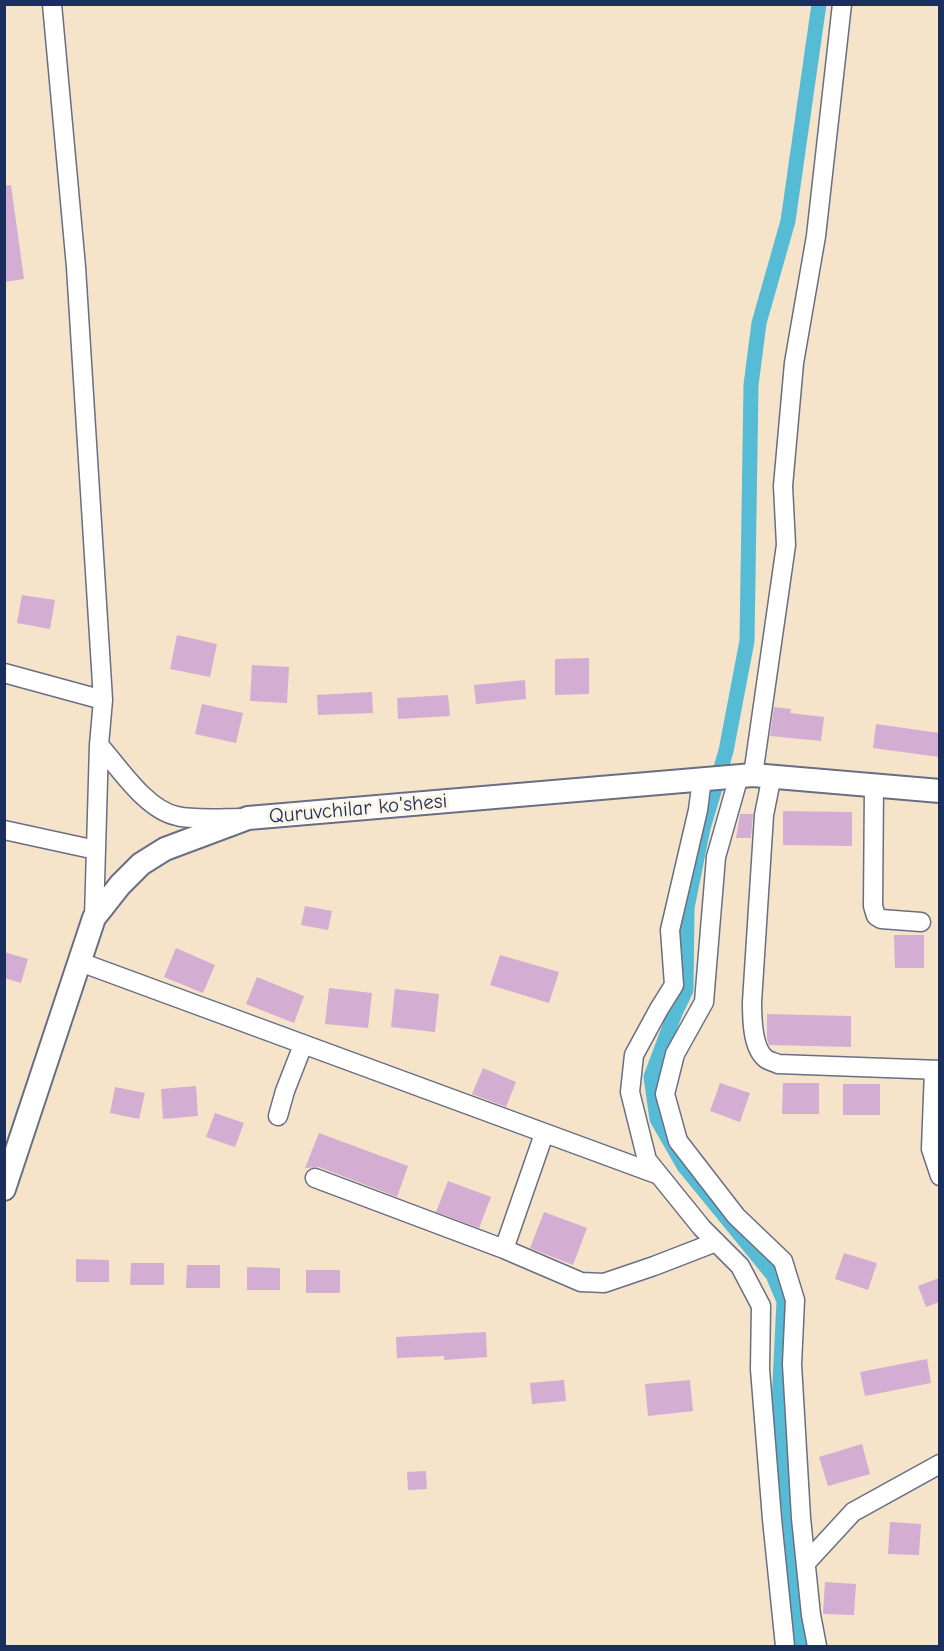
<!DOCTYPE html>
<style>
body{margin:0}
#map{position:relative;width:944px;height:1651px;overflow:hidden;background:#f6e4ca;font-family:"Comic Neue",sans-serif}
canvas{display:block}
.frame{position:absolute;inset:0;border:6px solid #1b2f5e;pointer-events:none}
</style>
<div id="map">
<canvas width="944" height="1651"></canvas>
<div class="frame"></div>
</div>
<script>
const c = document.querySelector('canvas').getContext('2d');
c.lineJoin = 'round';
function strokePath(path, color, width, dash) {
  c.strokeStyle = color;
  c.lineWidth = width;
  c.lineCap = dash ? 'butt' : 'round';
  c.setLineDash(dash || []);
  c.stroke(path);
}
function fillPath(path, color) {
  c.fillStyle = color;
  c.fill(path, 'evenodd');
}
function label(font, color, halo, rows, align = 'center') {
  c.font = font + ' "Comic Neue",sans-serif';
  c.lineWidth = 6;
  c.setLineDash([]);
  c.textBaseline = 'middle';
  c.strokeStyle = halo;
  c.fillStyle = color;
  for (const [text, x, y, turn = 0] of rows) {
    c.save();
    c.translate(x, y);
    c.rotate((+turn || 0) * Math.PI / 180);
    c.textAlign = isNaN(turn) ? turn : align;
    if (halo) c.strokeText(text, 0, 0);
    c.fillText(text, 0, 0);
    c.restore();
  }
}
strokePath(new Path2D(`
 M802 1646 779 1404 784 1301 773 1275 684 1166 657 1119 651 1077 675 1013 686 990 687 908 703 828 726 751 747 641 751 385 759 323 788 221 819 4`), '#56bbd4', 15);
fillPath(new Path2D(`
 M11 185 24 279 4 282V186Z
 M22 595 55 600 50 629 17 623Z
 M177 635 217 644 210 677 170 669Z
 M589 658V694L555 695V659Z
 M252 665 289 667 287 703 250 701Z
 M525 680 526 699 476 704 474 685Z
 M372 692 373 713 318 715 317 695Z
 M448 695 450 716 398 719 397 698Z
 M202 704 243 713 236 743 195 734Z
 M774 707 791 709 790 713 824 717 821 741 770 736Z
 M876 724 939 733V757L873 748Z
 M783 811 852 812V846L783 845Z
 M740 814H753L751 838H736Z
 M305 906 332 911 328 930 301 925Z
 M894 935H924V968H895Z
 M176 948 215 965 203 993 164 977Z
 M4 952 28 959 21 983 4 978Z
 M500 955 559 972 549 1003 490 985Z
 M257 977 304 996 294 1023 246 1004Z
 M329 988 372 993 368 1028 325 1024Z
 M395 989 439 994 435 1032 391 1027Z
 M767 1014 851 1016V1047L769 1045 767 1039Z
 M483 1068 516 1082 506 1107 472 1094Z
 M720 1083 750 1093 740 1122 710 1111Z
 M783 1083H819V1114H782Z
 M843 1084H880V1115H843Z
 M196 1086 198 1116 163 1119 161 1089Z
 M115 1087 145 1093 139 1119 110 1113Z
 M215 1113 244 1123 235 1147 206 1137Z
 M319 1133 408 1166 397 1197 319 1167 305 1168Z
 M448 1181 491 1197 479 1228 436 1212Z
 M544 1212 587 1228 573 1265 530 1248Z
 M844 1253 877 1263 868 1290 835 1279Z
 M76 1259 109 1260V1282H76Z
 M131 1263H164V1285H130Z
 M187 1265H220V1288H186Z
 M247 1267 280 1268V1290H247Z
 M306 1270H340V1293H306Z
 M939 1278V1302L926 1307 918 1286Z
 M486 1332 487 1357 444 1360V1356L397 1358 396 1337Z
 M927 1359 931 1383 865 1396 860 1372Z
 M564 1380 566 1401 532 1404 530 1383Z
 M690 1380 693 1411 648 1416 645 1384Z
 M862 1444 870 1474 828 1486 819 1457Z
 M426 1471 427 1489 408 1490 407 1472Z
 M890 1522 921 1524 919 1555 888 1554Z
 M825 1582 856 1584 854 1615 823 1614Z`), '#d4add3');
const minor = new Path2D(`
 M52 4 76 267 103 700 99 745 94 918
 M4 673 103 700
 M99 745C119 767 146 810 177 816 192 820 224 818 242 818
 M753 775 786 545 783 486 794 363 816 236 842 4
 M772 775 764 815 752 1002C752 1017 752 1047 765 1058 768 1061 774 1062 778 1064L940 1070
 M739 776 716 857 704 1002 675 1054 665 1094 678 1141 736 1216 783 1261 795 1300 792 1364 801 1518 811 1615 817 1646
 M702 779 698 810 670 930 674 985 659 1009 634 1055 630 1092 647 1160 702 1228 740 1266 761 1306 760 1369 772 1519 785 1646
 M874 785 873 906 876 916 881 919 921 922
 M4 830 96 850
 M80 962 659 1175
 M934 1070 931 1149 940 1176
 M278 1116 285 1091 303 1045
 M315 1178 504 1249 581 1282 604 1283 654 1266 716 1242
 M504 1249 544 1134
 M806 1563 853 1512 940 1464`);
const major = new Path2D(`
 M4 1189 94 918 120 885 141 864 165 849 248 818 753 775 940 791`);
strokePath(minor, '#686e84', 21);
strokePath(major, '#686e84', 26);
strokePath(minor, '#fff', 18);
strokePath(major, '#fff', 22);
label('21px', '#1b2f5e', '#fcf5e5', [
 ["Quruvchilar ko'shesi",358,809,-5]
]);
</script>
